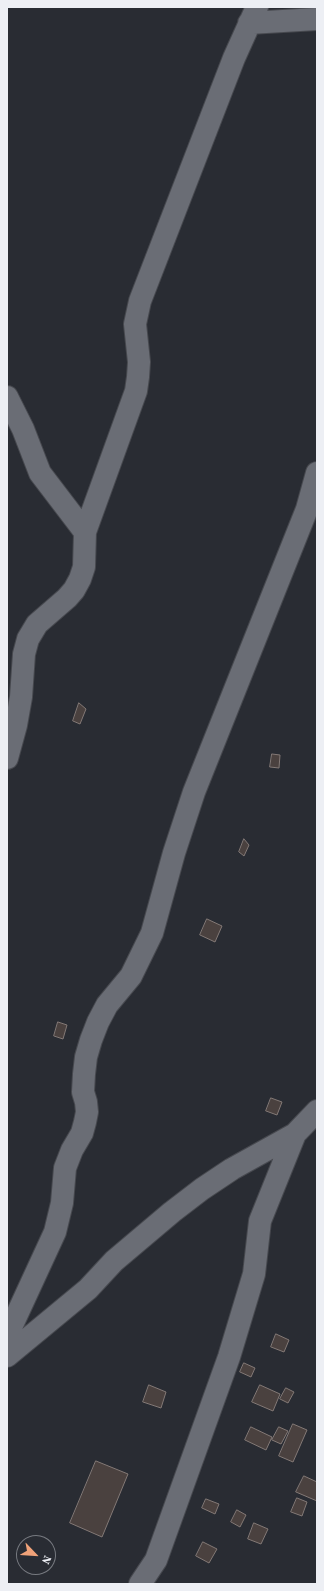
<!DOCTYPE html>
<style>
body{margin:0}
#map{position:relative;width:324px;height:1591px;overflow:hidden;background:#292c33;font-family:"Source Serif 4",serif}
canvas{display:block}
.frame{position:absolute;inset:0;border:8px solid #edeff4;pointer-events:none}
.north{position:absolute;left:16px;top:1535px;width:40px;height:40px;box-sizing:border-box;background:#292c33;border:1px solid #777a80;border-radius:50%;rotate:115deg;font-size:11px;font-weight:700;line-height:16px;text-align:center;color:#edeff4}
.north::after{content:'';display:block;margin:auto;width:14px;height:18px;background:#f0a279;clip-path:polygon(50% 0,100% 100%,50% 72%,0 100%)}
</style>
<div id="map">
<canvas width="324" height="1591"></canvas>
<div class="frame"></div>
<div class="north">N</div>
</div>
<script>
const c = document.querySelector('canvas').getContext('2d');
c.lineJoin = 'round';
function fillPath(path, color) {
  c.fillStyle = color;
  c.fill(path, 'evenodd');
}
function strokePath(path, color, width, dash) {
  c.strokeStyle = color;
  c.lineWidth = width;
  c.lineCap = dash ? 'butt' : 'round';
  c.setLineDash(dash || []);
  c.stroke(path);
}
const building = new Path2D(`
 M79 703 86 709 80 724 73 721Z
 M272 754 280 755 279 768 270 767Z
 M244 839 249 845 244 856 239 852Z
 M207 919 222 926 215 942 200 935Z
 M58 1022 67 1025 63 1039 54 1036Z
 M271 1098 282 1102 277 1115 266 1111Z
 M276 1334 289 1340 284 1352 271 1347Z
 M244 1363 255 1368 251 1377 240 1372Z
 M149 1385 166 1392 161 1408 143 1402Z
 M260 1385 280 1394 273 1411 252 1402Z
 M286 1388 294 1392 288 1403 280 1399Z
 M293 1424 307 1430 293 1462 279 1456Z
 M251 1427 272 1437 266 1450 245 1440Z
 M279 1427 288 1431 281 1444 272 1440Z
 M96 1461 128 1474 102 1537 70 1523Z
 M304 1476 317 1482V1501L296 1492Z
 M297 1498 307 1502 302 1516 291 1512Z
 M206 1499 219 1504 215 1514 202 1508Z
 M237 1510 246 1515 240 1527 231 1522Z
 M254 1523 268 1529 261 1544 248 1539Z
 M203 1542 217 1549 209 1563 196 1556Z`);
fillPath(building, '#4a413f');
strokePath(building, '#837976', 1);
const street = new Path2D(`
 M249 23 317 19
 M7 397 23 429 40 473 85 532
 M7 758 16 725 21 697 24 654 28 639 37 624 67 598 74 590 80 579 84 567 85 532 136 391 138 377 139 362 135 324 140 301 234 58 257 7
 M7 1336 55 1232 62 1203 65 1168 72 1150 82 1133 85 1122 87 1112 86 1102 83 1092 84 1074 86 1057 91 1040 98 1022 107 1005 131 976 152 933 174 853 194 792 307 509 317 473
 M7 1356 88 1289 114 1261 172 1212 202 1189 232 1169 295 1134 317 1111
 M140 1584 156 1560 229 1357 254 1274 260 1221 295 1134`);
strokePath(street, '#47494f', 24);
strokePath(street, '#6a6d75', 22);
</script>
